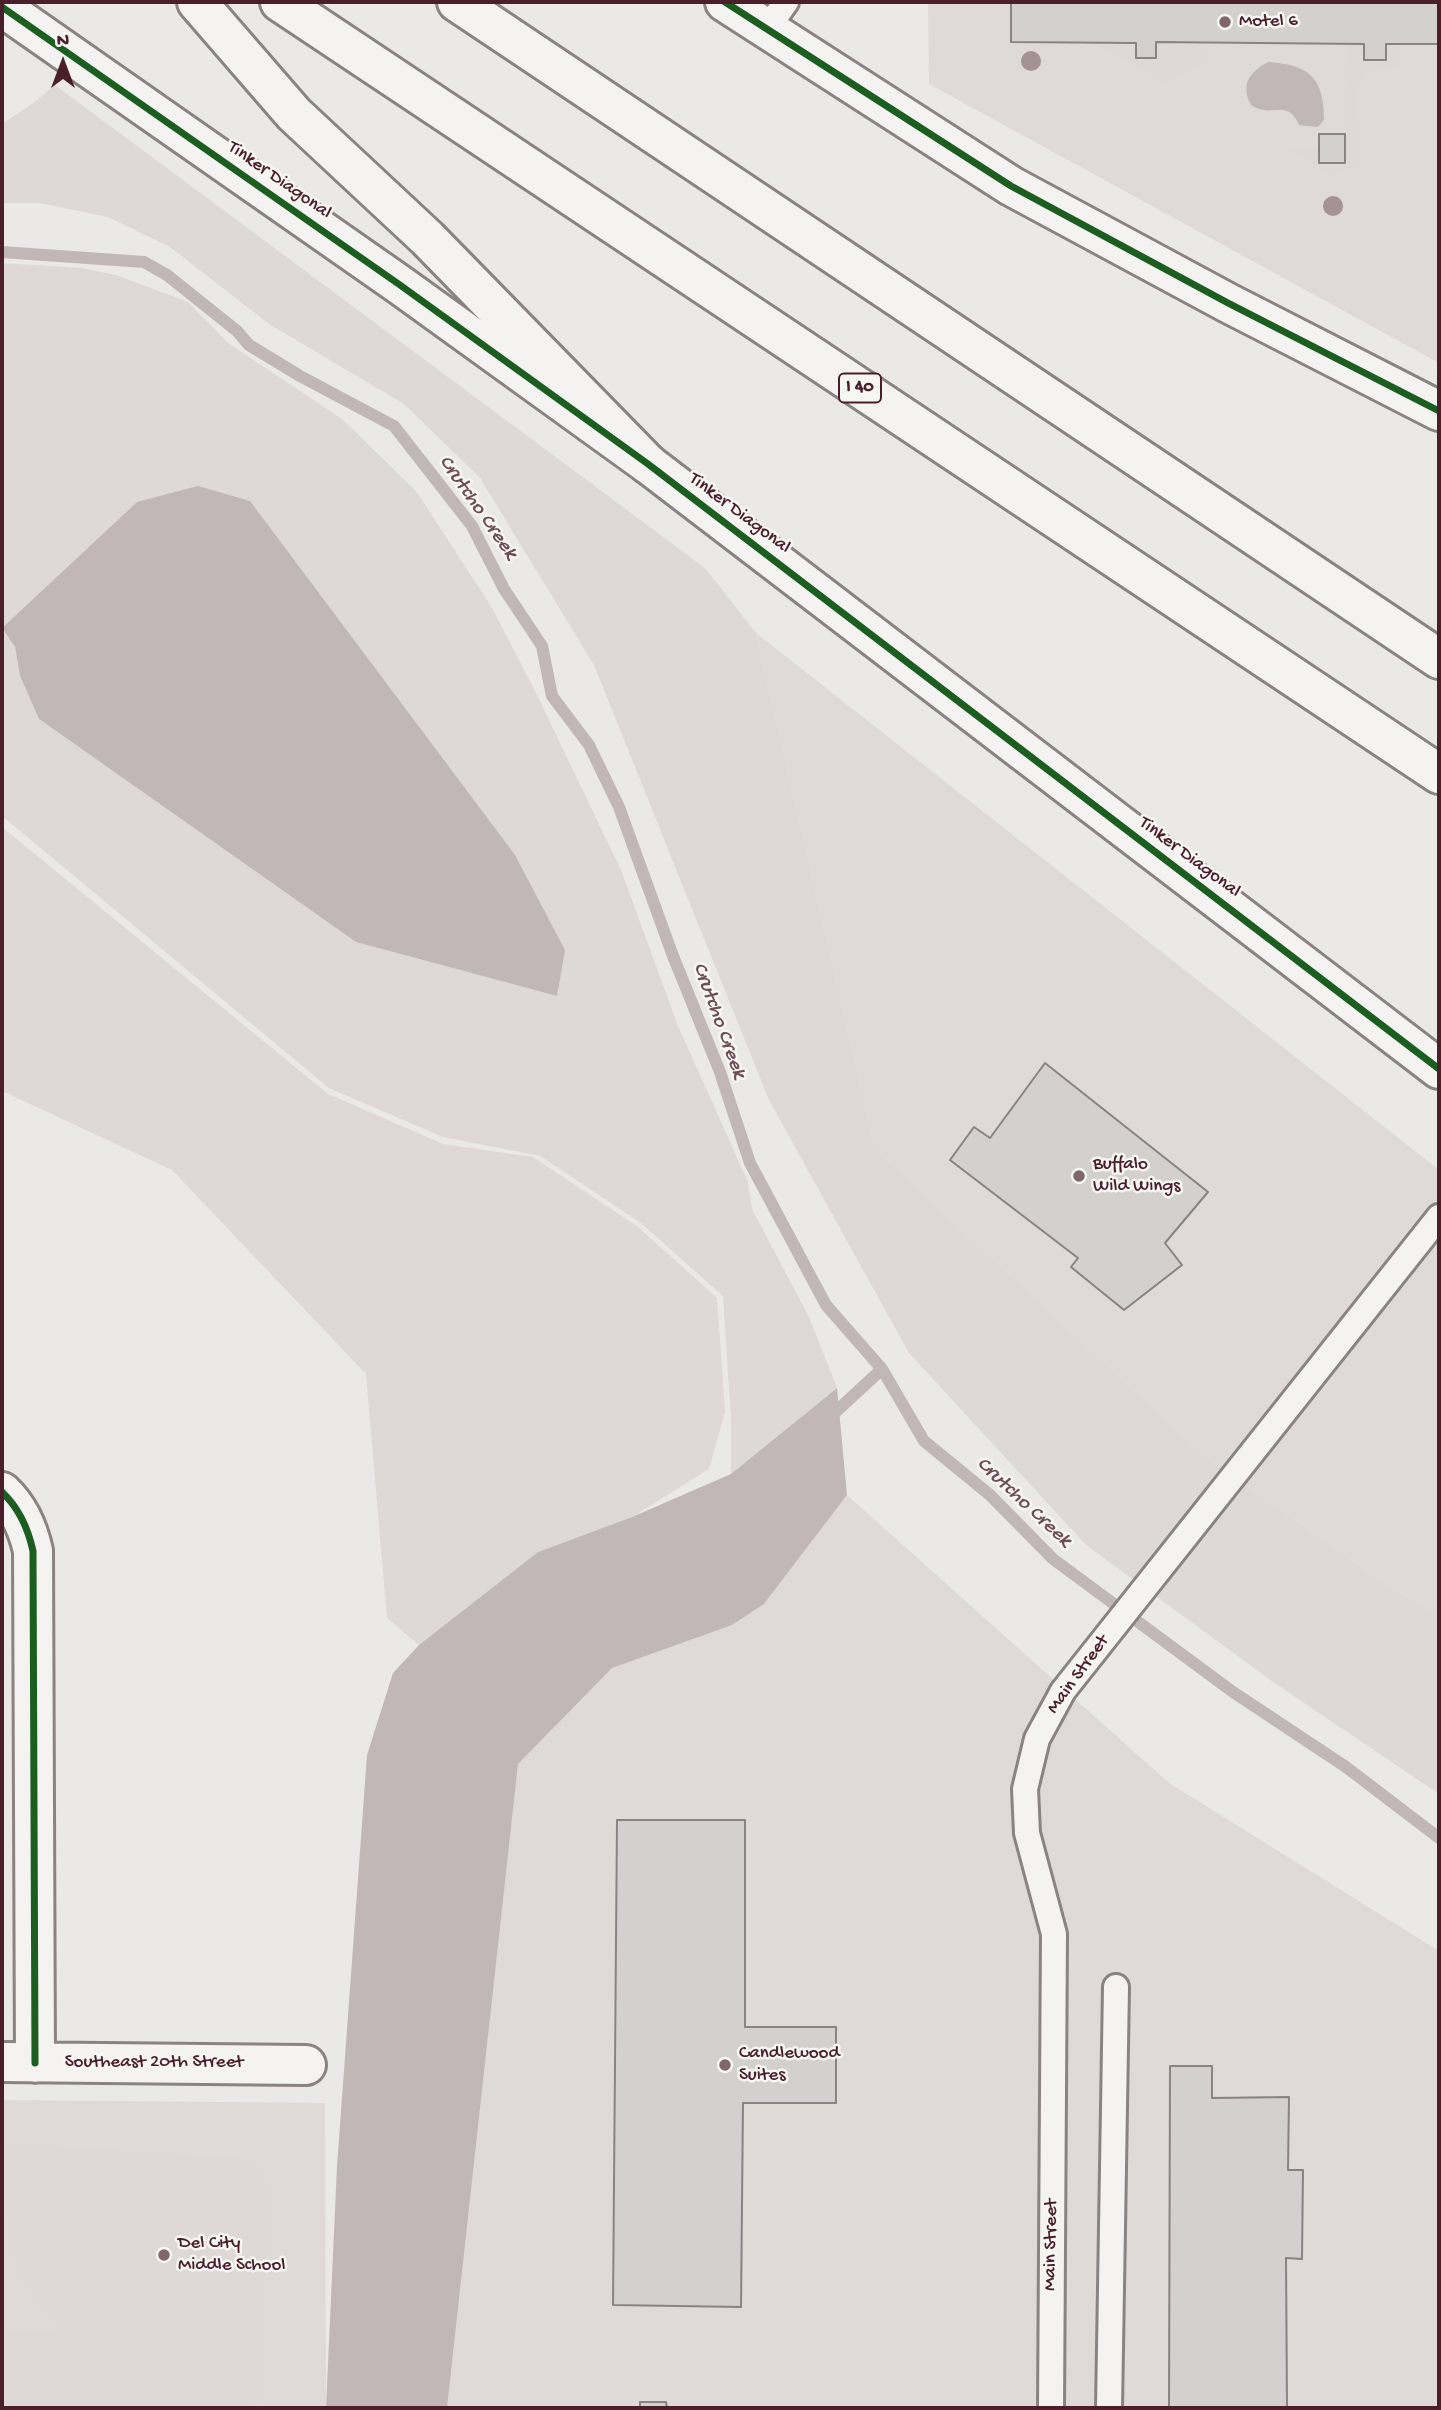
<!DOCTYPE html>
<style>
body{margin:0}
#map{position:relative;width:1441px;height:2410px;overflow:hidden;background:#ebe9e7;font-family:"Gochi Hand",sans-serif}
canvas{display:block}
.frame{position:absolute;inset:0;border:4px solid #4a1f2b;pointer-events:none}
.north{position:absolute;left:28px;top:28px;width:70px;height:70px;-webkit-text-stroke:5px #f6f6f2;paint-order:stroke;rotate:0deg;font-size:19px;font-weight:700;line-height:28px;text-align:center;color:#4a1f2b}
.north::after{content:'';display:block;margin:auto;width:24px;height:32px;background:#4a1f2b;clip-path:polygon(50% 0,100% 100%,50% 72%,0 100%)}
</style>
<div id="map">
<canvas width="1441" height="2410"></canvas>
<div class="frame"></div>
<div class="north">N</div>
</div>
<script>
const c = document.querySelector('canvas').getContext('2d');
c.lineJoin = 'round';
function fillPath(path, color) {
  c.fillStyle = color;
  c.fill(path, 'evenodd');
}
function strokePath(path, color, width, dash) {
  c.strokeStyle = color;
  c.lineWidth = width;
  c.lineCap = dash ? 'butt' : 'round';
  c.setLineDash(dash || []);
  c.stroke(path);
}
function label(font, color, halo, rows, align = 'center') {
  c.font = font + ' "Gochi Hand",sans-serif';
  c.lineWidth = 5;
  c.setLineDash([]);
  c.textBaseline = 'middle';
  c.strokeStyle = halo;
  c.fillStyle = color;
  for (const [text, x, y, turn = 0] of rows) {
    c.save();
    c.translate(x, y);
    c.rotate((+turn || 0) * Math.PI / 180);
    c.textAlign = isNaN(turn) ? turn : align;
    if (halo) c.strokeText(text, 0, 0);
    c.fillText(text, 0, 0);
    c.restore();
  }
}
fillPath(new Path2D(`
 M928 2H1439V363L929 84Z
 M756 633 1439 1170V1615L1382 1581 1206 1457 875 1148Z
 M847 1495 1169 1783 1439 1951V2408H447L518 1763 612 1668 732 1625 764 1604Z
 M2 2100 325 2103 326 2408H2Z`), '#dfd9d8');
fillPath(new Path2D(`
 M1092 42 1136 43 1137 58H1156V42L1204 43V63L1165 83Z
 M1346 44H1364V60H1386V44H1400L1401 56 1398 68 1394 70H1371L1358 83 1356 165 1333 176 1286 148H1319V163L1345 162Z
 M55 85 705 568 756 633 875 1148 1206 1457 1382 1581 1439 1615V1794L1276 1684 1086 1545 909 1353 769 1100 594 665 480 478 404 404 269 324 170 247 108 217 40 203H2V124L32 104Z
 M2 263 81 268 116 275 188 302 228 343 342 419 416 491 491 606 534 689 621 870 678 1026 748 1182 752 1209 809 1317 837 1388 731 1474V1419L723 1296 642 1224 540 1156 443 1137 329 1088 2 816V629L15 647 20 676 39 719 356 942 557 996 137 502 2 628Z
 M2 827 328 1094 443 1144 533 1157 637 1226 717 1298 725 1412 709 1469 632 1517 538 1552 419 1645 387 1618 366 1374 172 1170 2 1091Z
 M3 2143 252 2159 267 2188 262 2403 251 2402V2408H2V2331L60 2330 17 2268 5 2203Z`), '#ded8d7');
fillPath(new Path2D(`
 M1268 62C1310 65 1324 78 1324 120L1318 127 1299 125C1287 97 1272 119 1251 105 1240 84 1250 72 1268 62Z
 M198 486 250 501 515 855 565 950 557 996 356 942 39 719 20 676 15 647 2 628 137 502Z
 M837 1388 847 1495 764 1604 732 1625 612 1668 518 1764 447 2408H326L337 2166 367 1755 393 1673 419 1645 538 1552 632 1517 731 1474Z`), '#c2b7b7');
strokePath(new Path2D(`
 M2 252 144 262 167 275 237 331 249 345 300 376 394 426 472 526 504 589 542 646 552 696 589 745 619 807 673 956 720 1072 750 1163 826 1305 882 1369 924 1441 990 1495 1053 1559 1233 1692 1346 1767 1439 1838
 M828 1419 882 1369`), '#c2b7b7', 12);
const building = new Path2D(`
 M1011 2H1439V44H1386V60H1364V44L1156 42V58H1136V43L1011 42Z
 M1319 134H1345V163H1319Z
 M1045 1063 1208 1192 1165 1243 1182 1265 1124 1310 1071 1267 1078 1258 950 1160 974 1127 990 1138Z
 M617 1820H745V2027H836V2103H743L741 2307 613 2305Z
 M1170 2066H1212V2098L1289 2097 1288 2170H1303L1302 2259 1286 2258 1287 2408H1169Z
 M640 2402H666L667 2408H582H640Z`);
fillPath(building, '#d3d0cf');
strokePath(building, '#8b8283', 2);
const lane = new Path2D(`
 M766 30 786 2
 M1051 2408 1054 1934 1027 1833 1025 1789 1037 1739 1063 1691 1439 1217
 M1109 2408 1116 1987`);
const street = new Path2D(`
 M2 1492C19 1508 28 1528 33 1551L35 2063
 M2 2062 306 2065`);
const secondary = new Path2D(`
 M725 2 1011 186 1228 303 1439 411
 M2 7 400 285 648 464 1439 1069`);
const highway = new Path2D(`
 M197 2 294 114 427 238 648 464
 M280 2 1439 774
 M457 2 1439 659`);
strokePath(lane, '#8b8283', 30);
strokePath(street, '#8b8283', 44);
strokePath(secondary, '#8b8283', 44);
strokePath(highway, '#8b8283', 44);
strokePath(lane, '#f4f3f1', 24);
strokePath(street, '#f4f3f1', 38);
strokePath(secondary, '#f4f3f1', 38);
strokePath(highway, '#f4f3f1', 38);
strokePath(new Path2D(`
 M725 2 1011 186 1228 303 1439 411
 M2 7 400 285 648 464 1439 1069
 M2 1492C19 1508 28 1528 33 1551L35 2063`), '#1b5e20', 7);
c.fillStyle = '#a59296';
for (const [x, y] of [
 [1031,61],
 [1333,206]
]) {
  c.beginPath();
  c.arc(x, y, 10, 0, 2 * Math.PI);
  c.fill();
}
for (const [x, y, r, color] of [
 [1225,22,7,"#82666d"],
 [1079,1176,7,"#82666d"],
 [725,2065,7,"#82666d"],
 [164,2255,7,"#82666d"]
]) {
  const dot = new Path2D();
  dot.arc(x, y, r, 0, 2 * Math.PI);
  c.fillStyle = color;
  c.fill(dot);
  strokePath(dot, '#f6f6f2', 2.5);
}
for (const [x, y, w] of [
 [860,388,42]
]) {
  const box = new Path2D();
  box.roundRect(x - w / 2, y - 14.5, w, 29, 5);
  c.fillStyle = '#f6f6f2';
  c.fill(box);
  strokePath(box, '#4a1f2b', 2);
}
label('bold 18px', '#4a1f2b', null, [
 ["I 40",860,388]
]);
label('19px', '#4a1f2b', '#f6f6f2', [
 ["Motel 6",1239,22],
 ["Buffalo",1093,1165],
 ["Wild Wings",1093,1187],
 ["Candlewood",739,2054],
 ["Suites",739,2076],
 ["Del City",178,2244],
 ["Middle School",178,2266]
], 'left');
label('19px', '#4a1f2b', '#f6f6f2', [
 ["Tinker Diagonal",279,181,35],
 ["Tinker Diagonal",739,514,37],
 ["Tinker Diagonal",1189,858,37],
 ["Main Street",1079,1675,-54],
 ["Southeast 20th Street",154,2063],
 ["Main Street",1052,2245,-89]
]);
label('italic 21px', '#6e4d55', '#f6f6f2', [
 ["Crutcho Creek",477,508,55],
 ["Crutcho Creek",718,1021,70],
 ["Crutcho Creek",1023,1503,43]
]);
</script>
